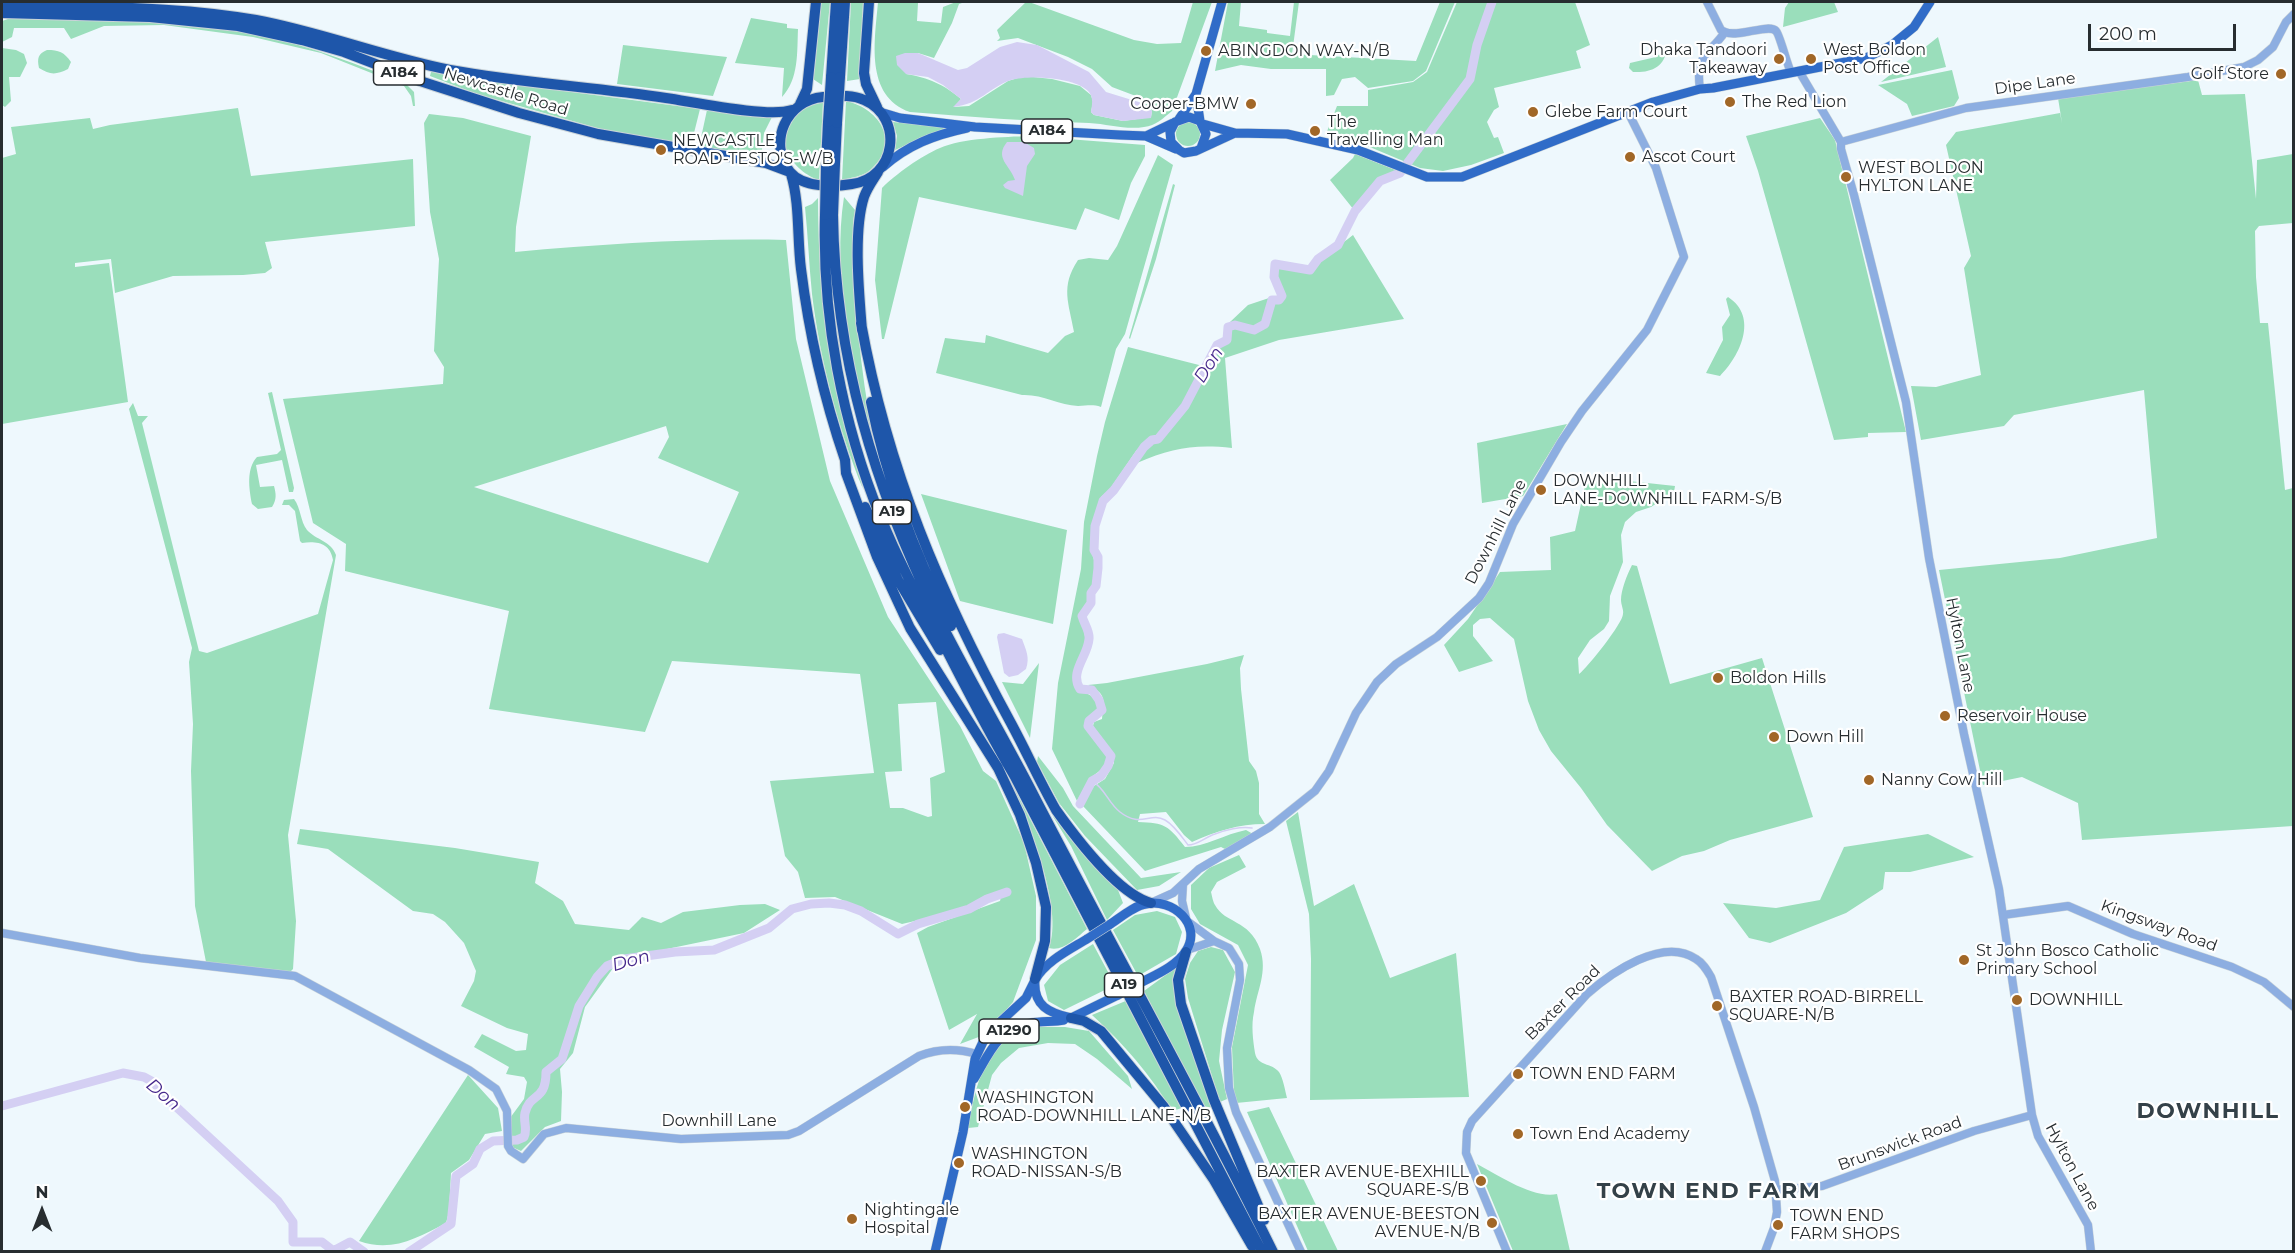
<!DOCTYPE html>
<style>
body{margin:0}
#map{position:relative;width:2295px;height:1253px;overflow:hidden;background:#eef8fd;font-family:Montserrat,sans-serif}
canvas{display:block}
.frame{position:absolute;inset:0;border:3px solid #272d30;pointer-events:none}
.north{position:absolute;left:12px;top:1181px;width:60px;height:60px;-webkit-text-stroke:4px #fff;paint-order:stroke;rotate:0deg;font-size:16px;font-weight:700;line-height:24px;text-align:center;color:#272d30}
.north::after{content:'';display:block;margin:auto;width:21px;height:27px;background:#272d30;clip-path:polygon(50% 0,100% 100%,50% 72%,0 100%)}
.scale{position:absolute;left:2088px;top:24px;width:148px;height:27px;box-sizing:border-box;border:3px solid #272d30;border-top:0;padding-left:8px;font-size:18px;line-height:21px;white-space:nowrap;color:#272d30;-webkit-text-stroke:4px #fff;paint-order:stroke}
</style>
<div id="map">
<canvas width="2295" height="1253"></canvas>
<div class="frame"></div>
<div class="north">N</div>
<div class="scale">200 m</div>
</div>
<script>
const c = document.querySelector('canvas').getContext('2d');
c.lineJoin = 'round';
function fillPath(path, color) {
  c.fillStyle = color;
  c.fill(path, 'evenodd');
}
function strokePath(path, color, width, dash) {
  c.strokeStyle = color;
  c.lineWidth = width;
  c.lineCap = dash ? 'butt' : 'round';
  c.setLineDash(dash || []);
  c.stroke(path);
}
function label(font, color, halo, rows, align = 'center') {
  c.font = font + ' Montserrat,sans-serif';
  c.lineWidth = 4.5;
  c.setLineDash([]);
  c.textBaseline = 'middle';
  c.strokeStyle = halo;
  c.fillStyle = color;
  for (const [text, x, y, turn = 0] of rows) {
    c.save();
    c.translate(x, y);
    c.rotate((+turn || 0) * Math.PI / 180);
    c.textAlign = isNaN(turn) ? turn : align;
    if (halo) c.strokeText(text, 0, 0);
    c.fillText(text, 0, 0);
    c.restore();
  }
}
fillPath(new Path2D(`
 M819 2H830L822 85 813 79Z
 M851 2H863L860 79 847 81Z
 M878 2 918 3 917 21 941 23 943 7 956 2H965L959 4 952 23 934 58 918 53H905L906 74C929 78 943 84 961 99L954 107 969 106 1008 81 1024 76 1052 79 1080 86 1091 95 1093 102 1091 112 1094 115 1123 121 1151 117 1152 111 1145 104H1149V101L1112 87 1092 69 1068 57 1018 38 997 41 1000 38 997 30 1026 2H1029L1134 40 1157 44 1181 43 1193 2H1212L1172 111C1163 118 1156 126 1144 127 1126 130 1108 124 1089 123 1029 121 970 117 910 112 864 96 875 39 878 2Z
 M1228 2H1241L1239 26 1267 30V33L1290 36 1294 2H1299L1292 54 1416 61 1440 2H1455L1426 71 1413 81 1368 88 1355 77 1342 79 1334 95 1326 96V69H1271L1241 65 1215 71Z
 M1457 2H1575L1590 45 1576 51 1581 68 1494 88 1499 107 1494 110 1487 122 1494 138 1498 137 1504 153 1471 165 1443 171 1420 168 1353 140 1326 134 1337 106H1368V90L1413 82 1427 72Z
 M1789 2H1834L1838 12 1783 27 1785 8Z
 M14 17C97 20 182 18 264 36 313 47 359 65 406 84L414 92 415 106H413L411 96 404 86 321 53 253 37 164 25 104 26 71 39 64 28H14L12 37 2 42V21Z
 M751 18 787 24V28L798 29C797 52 799 79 782 97L784 68 735 63Z
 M1938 37 1946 67 1881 82Z
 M623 45 727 57 713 96 617 84Z
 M2 48 16 50 24 54 27 63 20 77H9L11 101 5 107 2 105 3 69Z
 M1667 48C1665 67 1651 73 1633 72L1629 68 1630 63 1656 57Z
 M47 50C59 50 64 52 71 62L68 69C56 75 50 75 39 68 37 58 38 54 47 50Z
 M1952 70 1959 98 1954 106 1912 116 1907 104 1878 85Z
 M436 71 481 80 700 109 691 145 622 135 477 94 430 76 431 72Z
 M2198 80 2202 95 2245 94 2256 199 2257 160 2293 154V223L2259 226 2255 231 2256 277 2260 323H2268L2285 490 2293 488V826L2082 840 2078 803 2022 777 1983 785 1939 570 2060 558 2157 538 2144 390 2014 415 2004 426 1921 440 1911 386 1936 387 1981 375 1964 268 1971 256 1946 145 1956 132 2060 113 2062 123 2058 98Z
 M846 101C881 109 902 144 869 171 863 176 850 178 842 180Z
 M823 102 819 180C794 172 771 140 793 116 800 108 812 105 823 102Z
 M238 108 251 176 413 159 415 226 265 242 272 268 265 273 243 275 173 276 115 293 111 259 75 263V267L109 263 128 402 2 424V158L16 154 11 127 90 118 93 129 110 125Z
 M707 110 772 117 764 133 761 157 699 147Z
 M429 114 463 118 531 136 516 227 515 252C605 244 695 238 786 240L796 339 830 481 888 617 960 726 983 771 996 781 1024 843 1036 896V940L1013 1002 984 1035 960 1044 977 1014 949 1030 917 933 928 927 1000 901 1002 893 953 912 902 924 835 897 805 898 798 872 785 856 770 781 874 773 860 674 672 661 645 732 489 709 509 611 345 571 346 544 313 523 283 399 443 384 444 367 434 351 439 259 430 212 424 123ZM666 426 669 437 658 458 739 492 708 563 474 487ZM936 702 945 772 930 778 932 816 928 817 903 808H890L885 772 902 771 898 704Z
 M1820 118 1835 140 1906 432 1868 433V437L1834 440 1758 171 1746 136Z
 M893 122 947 127 895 150 897 136Z
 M1176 134a12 12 0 1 1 24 0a12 12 0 1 1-24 0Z
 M1029 136 1145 145V156L1131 183 1119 220 1085 208 1076 230 919 197 884 339H882L875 280 882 188C896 174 921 156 940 148 962 138 1005 137 1029 136Z
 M1355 154 1398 171C1378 178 1366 192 1354 210L1330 180 1353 158Z
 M1158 155 1173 165 1125 334 1116 349 1101 407C1092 404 1087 406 1078 406 1059 405 1042 394 1022 395L936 373 945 338 985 343 986 335 1048 353 1065 336 1074 332C1069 303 1060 287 1078 260L1089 258 1108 260 1117 246Z
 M1173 184 1175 185 1156 259 1130 339 1129 338Z
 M844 197 855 210 853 222C854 296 859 367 874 440 851 366 832 274 844 197Z
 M818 198C818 268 824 340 841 409 847 436 856 462 863 489 838 428 820 360 812 294 809 265 808 236 805 207L812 204Z
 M1353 235 1404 319 1279 340 1225 358 1232 448C1194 444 1172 448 1137 463L1148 447 1159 440 1186 408 1219 347 1228 341V332L1230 327C1238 327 1242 331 1249 332 1268 334 1270 315 1274 302L1282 301 1284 296 1276 276V269L1279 266 1306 273 1311 272C1320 259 1339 246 1353 235Z
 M1728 297C1759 317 1740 356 1720 376L1706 373 1723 340 1722 327 1730 315 1726 299Z
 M1269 298 1265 318 1261 325 1251 328 1241 323H1229L1248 305Z
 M1128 347 1203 366 1183 404 1157 436 1147 440 1136 451 1110 489 1101 497 1091 552C1099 565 1093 590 1087 603 1085 608 1081 611 1079 616 1081 624 1087 635 1085 644 1081 663 1068 668 1077 690 1090 694 1096 696 1099 710L1085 721 1088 731 1109 757 1106 766 1089 779 1077 801 1052 749 1058 683 1081 569 1084 522 1097 456 1105 422Z
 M272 392 294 488 293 492H289L282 460 256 465 260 487 274 486C276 494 277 499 272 507L258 509 252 504C249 489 246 469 257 457L277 454 281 450 268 393Z
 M133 403 138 416H148L142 423 199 651 207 653 318 614 333 560C330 543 317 541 302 543L300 541 295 511 289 505H282L284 500 294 499C301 508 300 521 307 530 316 540 331 541 336 555L288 835 296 921 293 969 290 972 206 962 195 906 191 771 193 724 189 662 192 648 129 409Z
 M1567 424 1523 496 1482 503 1477 443Z
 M1601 478 1675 486 1674 492 1651 507 1636 512 1625 522 1621 535 1623 562 1610 596 1609 621 1604 629 1590 640 1578 658 1579 674C1587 668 1623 623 1623 614 1624 610 1621 605 1621 600 1621 590 1627 575 1632 565L1637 566 1670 684 1762 658 1813 817 1730 840 1704 851 1682 856 1652 871 1607 825 1581 788 1551 751 1539 730 1528 701 1514 639 1490 618 1480 619 1473 625V636L1493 661 1459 672 1444 645 1468 619 1500 572 1551 570 1550 537 1575 531 1586 481Z
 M921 494 1067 530 1053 624 960 601Z
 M1244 655 1240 668 1241 689 1249 761 1256 771 1259 783V814L1265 824C1238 824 1217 831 1192 842L1184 835 1166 812 1140 814 1138 822C1165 823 1168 825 1185 847 1205 847 1225 834 1246 830L1253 834 1227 850 1221 847 1145 871 1082 805 1094 786 1105 779 1114 763V754L1093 726 1094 722 1102 719C1104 700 1107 694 1088 685L1107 683 1207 664Z
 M1039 663 1030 738 1002 682 1023 684Z
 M1038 756 1063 788 1073 806 1141 878 1181 872 1159 886 1137 890 1085 836 1059 803 1037 762Z
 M1013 786 1087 929C1076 938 1063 952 1049 948 1064 908 1029 825 1013 786Z
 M1298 812 1314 906 1354 884 1390 978 1456 953 1469 1097 1310 1100 1311 959 1309 914 1286 821Z
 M1052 815 1118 890 1123 903 1107 920 1071 846Z
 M300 829 455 848 539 862 535 883 563 901 575 924 629 930 642 917 661 923 683 912 740 905 765 904 780 910 744 933 638 955 616 964 585 1007 573 1053 560 1069 562 1092 561 1121 545 1127 521 1151 512 1147 510 1118 524 1099 527 1082 524 1077 506 1074 509 1067 474 1047 482 1034 516 1051 526 1050 528 1034 507 1028 461 1006 474 981 476 971 464 943 445 922 433 914 413 911 328 849 297 844Z
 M1928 834 1974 857 1910 872H1885L1883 889 1846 913 1770 943 1749 938 1723 903 1776 908 1820 900 1844 847Z
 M1239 855 1246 867 1217 882 1211 892C1212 896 1213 902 1215 905 1225 924 1249 919 1260 949 1268 972 1257 990 1254 1012 1251 1025 1253 1040 1255 1053 1258 1067 1271 1062 1279 1072 1283 1078 1285 1090 1287 1098L1236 1103 1234 1093 1232 1047 1248 965 1238 945 1200 924 1191 909V885L1209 868Z
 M1157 911 1175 917 1182 932 1176 954 1138 976 1113 930 1135 915Z
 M1093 944 1115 985 1064 1010 1048 1001 1044 985 1060 965Z
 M1211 947 1223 950 1235 972 1222 1030 1219 1061 1227 1099 1220 1102 1188 998 1185 979 1190 963 1198 951Z
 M1178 966 1175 977 1212 1107 1204 1108 1144 991Z
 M1128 1000 1182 1108 1172 1111C1151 1075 1123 1043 1092 1015Z
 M1028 1027H1065L1089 1031 1128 1076 1132 1089 1097 1059 1075 1044 1048 1043 1019 1048 1001 1063 992 1075 978 1127 968 1128C974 1097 979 1064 1003 1041 1009 1035 1020 1031 1028 1027Z
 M468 1075 498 1108 502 1131 485 1134 469 1160 451 1173 449 1212 446 1223C417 1238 392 1253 359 1241Z
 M1269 1107 1338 1251H1308L1247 1112Z
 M1477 1164C1498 1175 1533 1199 1557 1194L1570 1251H1513Z`), '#9adebb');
fillPath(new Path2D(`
 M1017 42 1037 45 1089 72 1106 92 1145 104 1152 111 1151 118 1123 121 1094 115 1091 112C1092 105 1094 97 1088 91 1074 77 1029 75 1011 80 988 88 981 104 953 107L961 99 943 85 928 77 906 74 897 65 896 56 905 53H918L958 70 967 68 1000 47Z
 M1007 142H1024L1034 148 1035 154 1027 166 1023 196 1005 188 1003 185 1008 181 1015 180C1010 165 994 158 1007 142Z
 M1004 633 1022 639C1026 650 1030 657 1026 669L1018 675 1009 677 1004 673 997 637 998 634Z`), '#d4cff3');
strokePath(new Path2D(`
 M1092 781C1105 788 1108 803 1120 812 1140 828 1150 812 1165 820 1174 825 1182 837 1188 845 1198 845 1205 837 1215 834 1225 830 1241 826 1252 828`), '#d4cff3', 1.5);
strokePath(new Path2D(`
 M1080 804 1092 781 1101 776 1108 766 1111 756 1088 726 1089 721 1102 710 1099 700 1092 690 1080 689C1069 672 1088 656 1089 639 1090 631 1084 624 1082 616L1091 603V593L1096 586 1098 568V557L1094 550 1095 526 1103 501 1114 490 1144 447 1152 440 1158 439 1185 406 1217 345 1227 340 1228 327 1235 325 1254 330 1265 324 1272 300H1279L1282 296 1274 277 1275 264 1310 270 1318 259 1338 245 1355 211 1380 181 1400 173 1470 79 1477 45 1492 2
 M2 1106 123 1073 144 1077 155 1083 159 1091 278 1201 293 1222V1242H322L331 1249 335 1250 350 1242 364 1252
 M409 1252 451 1224 456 1176 473 1164 480 1149 493 1141 517 1140 524 1137C528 1129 523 1122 525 1113 530 1092 546 1102 546 1072L562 1059 579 1006 597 977 607 966 624 959 675 952 714 950 769 928 792 909 811 904 829 903 845 905 861 911 898 934 918 924 969 909 987 899 1007 892`), '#d4cff3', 9);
const minor = new Path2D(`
 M1707 2 1721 30 1725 32
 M1725 32C1738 38 1769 23 1776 31 1780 35 1787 65 1791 72
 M1799 71 1841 142 1966 108 2188 77 2244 67 2258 60 2273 47 2286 22 2294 14
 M1700 89C1695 54 1708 56 1725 32
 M1841 142V149L1854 195 1906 402 1929 558 1964 734 1999 889 2032 1115 2038 1136 2088 1225 2091 1252
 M1183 884 1182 901 1186 918
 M1153 902 1173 893 1199 869 1270 827 1315 791 1329 771 1356 713 1377 682 1396 664 1437 637 1479 598 1489 583 1513 524 1561 442 1582 411 1647 330 1684 257 1656 168 1628 112
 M2003 915 2068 906 2133 934 2232 967 2264 982 2294 1007
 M1187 921 1214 941 1229 948 1239 964 1240 980 1227 1048 1229 1088 1236 1112 1301 1252
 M2 933 140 958 295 976 469 1070 496 1089 507 1111 508 1146 511 1151 523 1159 544 1134 566 1128 681 1139 788 1135 799 1131 919 1056C939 1048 957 1048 977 1054
 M1187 950 1214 941
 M1775 1190 1822 1186 1974 1131 2032 1115
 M1507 1252 1466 1153 1467 1132 1472 1121 1587 994C1611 973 1663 936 1696 959 1703 963 1707 970 1711 977L1754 1107 1775 1181 1777 1212 1774 1228 1765 1252`);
const major = new Path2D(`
 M1196 94 1200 121
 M880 112 900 118 975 127 1120 135 1146 136 1173 123
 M1179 119 1196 94 1222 2
 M1203 124 1235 133
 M1146 136 1176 149
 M1201 148 1206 134 1200 121 1189 117 1175 122 1170 132 1171 142 1179 150 1184 153 1196 151 1235 133 1287 134 1358 150 1427 177H1462L1653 102 1700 89 1713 88 1866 58 1892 45 1914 27 1930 2
 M883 167C908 145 934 135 967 128
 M1109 925C1120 918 1133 906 1146 904 1172 898 1203 924 1186 951 1177 966 1155 975 1140 983
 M1087 939C1069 950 1046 961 1035 980 1033 1006 1049 1013 1071 1018L1118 995
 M974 1079C989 1054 998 1028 1031 1023 1042 1021 1053 1022 1064 1020
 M935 1252 963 1132 975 1059 983 1042 1000 1022 1026 998 1035 980`);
const highway = new Path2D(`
 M869 2 864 73 866 84 877 107
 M2 4C86 8 172 5 256 20 321 32 384 57 450 70 521 83 594 87 666 98 694 102 768 118 792 110
 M2 13 150 17 238 26 302 40 344 52 420 81 519 113 598 134 766 163 790 172
 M831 77 836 2
 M840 77 845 2
 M823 97C837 96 852 94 864 100 905 118 896 178 852 184 834 187 803 188 790 172 767 142 787 100 823 97Z
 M800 104 807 89 816 2
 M826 164 828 122
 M835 164 837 123
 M791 174C800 204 797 238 801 269 809 334 824 398 845 460L846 473 877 557 910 628 998 768 1020 815 1036 863 1046 907 1045 941 1035 979
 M825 215C822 317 842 423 881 518 899 563 923 606 946 649 968 692 990 735 1015 777L1262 1252
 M833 215C835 357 874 487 937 615 966 673 999 729 1029 786 1109 942 1196 1094 1273 1252
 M861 323C888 472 940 593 1012 725 1027 753 1040 782 1056 810 1076 838 1118 894 1151 903
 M862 330C859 293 853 231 864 197 867 188 873 180 878 172
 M871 402C886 479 916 556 951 626
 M865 507 898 580 940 650
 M1186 952 1178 980 1181 1004 1214 1100 1264 1220
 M1071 1018 1084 1021 1101 1031 1164 1107 1214 1180 1252 1246`);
strokePath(minor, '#cad3d8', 9);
strokePath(major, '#cad3d8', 10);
strokePath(highway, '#cad3d8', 12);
strokePath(minor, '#8daee1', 8);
strokePath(major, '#306cc8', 9);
strokePath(highway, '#1e56aa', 10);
const majorBridge = new Path2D(`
 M1087 939 1109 925
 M1118 995 1140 983`);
const highwayBridge = new Path2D(`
 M828 122 831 77
 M837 123 840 77
 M825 215 826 164
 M833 215 835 164`);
strokePath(majorBridge, '#cad3d8', 10, []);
strokePath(highwayBridge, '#cad3d8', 12, []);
strokePath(majorBridge, '#306cc8', 9);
strokePath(highwayBridge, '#1e56aa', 10);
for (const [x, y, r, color] of [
 [1206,51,6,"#a16727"],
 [1779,59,6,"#a16727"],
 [1811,59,6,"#a16727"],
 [2281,74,6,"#a16727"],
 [1730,102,6,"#a16727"],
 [1251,104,6,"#a16727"],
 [1533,112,6,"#a16727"],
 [1315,131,6,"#a16727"],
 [661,150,6,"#a16727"],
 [1630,157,6,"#a16727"],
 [1846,177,6,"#a16727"],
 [1541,490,6,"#a16727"],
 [1718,678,6,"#a16727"],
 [1945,716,6,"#a16727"],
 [1774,737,6,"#a16727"],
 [1869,780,6,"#a16727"],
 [1964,960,6,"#a16727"],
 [2017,1000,6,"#a16727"],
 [1717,1006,6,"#a16727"],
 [1518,1074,6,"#a16727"],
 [965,1107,6,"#a16727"],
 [1518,1134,6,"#a16727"],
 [959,1163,6,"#a16727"],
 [1481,1181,6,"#a16727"],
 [852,1219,6,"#a16727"],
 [1492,1223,6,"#a16727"],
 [1778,1225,6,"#a16727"]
]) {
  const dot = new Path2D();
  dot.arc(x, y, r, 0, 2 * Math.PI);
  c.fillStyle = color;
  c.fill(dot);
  strokePath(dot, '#fff', 2);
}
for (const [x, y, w] of [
 [399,73,51],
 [1047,131,51],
 [892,512,39],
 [1124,985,39],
 [1009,1031,60]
]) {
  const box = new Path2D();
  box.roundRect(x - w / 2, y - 12, w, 24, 4.5);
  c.fillStyle = '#fff';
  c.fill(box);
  strokePath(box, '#272d30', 1.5);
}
label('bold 15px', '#272d30', null, [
 ["A184",399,73],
 ["A184",1047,131],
 ["A19",892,512],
 ["A19",1124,985],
 ["A1290",1009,1031]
]);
label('16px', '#272d30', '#fff', [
 ["Dhaka Tandoori",1767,50,"right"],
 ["Takeaway",1767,68,"right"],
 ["West Boldon",1823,50],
 ["Post Office",1823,68],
 ["ABINGDON WAY-N/B",1218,51],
 ["Golf Store",2269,74,"right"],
 ["The Red Lion",1742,102],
 ["Cooper-BMW",1239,104,"right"],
 ["Glebe Farm Court",1545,112],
 ["The",1327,122],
 ["Travelling Man",1327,140],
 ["NEWCASTLE",673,141],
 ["ROAD-TESTO'S-W/B",673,159],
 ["Ascot Court",1642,157],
 ["WEST BOLDON",1858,168],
 ["HYLTON LANE",1858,186],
 ["DOWNHILL",1553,481],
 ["LANE-DOWNHILL FARM-S/B",1553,499],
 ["Boldon Hills",1730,678],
 ["Reservoir House",1957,716],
 ["Down Hill",1786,737],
 ["Nanny Cow Hill",1881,780],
 ["St John Bosco Catholic",1976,951],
 ["Primary School",1976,969],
 ["BAXTER ROAD-BIRRELL",1729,997],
 ["SQUARE-N/B",1729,1015],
 ["DOWNHILL",2029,1000],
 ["TOWN END FARM",1530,1074],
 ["WASHINGTON",977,1098],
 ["ROAD-DOWNHILL LANE-N/B",977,1116],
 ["Town End Academy",1530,1134],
 ["WASHINGTON",971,1154],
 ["ROAD-NISSAN-S/B",971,1172],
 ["BAXTER AVENUE-BEXHILL",1469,1172,"right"],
 ["SQUARE-S/B",1469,1190,"right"],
 ["Nightingale",864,1210],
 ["Hospital",864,1228],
 ["BAXTER AVENUE-BEESTON",1480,1214,"right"],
 ["AVENUE-N/B",1480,1232,"right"],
 ["TOWN END",1790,1216],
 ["FARM SHOPS",1790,1234]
], 'left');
label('16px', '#272d30', '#fff', [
 ["Dipe Lane",2035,84,-8],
 ["Newcastle Road",506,92,17],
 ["Downhill Lane",1496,532,-63],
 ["Hylton Lane",1960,645,79],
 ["Kingsway Road",2159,926,20],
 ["Baxter Road",1563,1003,-45],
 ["Downhill Lane",719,1121],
 ["Brunswick Road",1900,1144,-20],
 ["Hylton Lane",2072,1167,62]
]);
label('italic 18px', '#47298c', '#fff', [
 ["Don",1209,365,-58],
 ["Don",631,961,-16],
 ["Don",163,1095,41]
]);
c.letterSpacing = '1.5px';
label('bold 22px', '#344148', '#fff', [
 ["DOWNHILL",2208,1112],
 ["TOWN END FARM",1709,1192]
]);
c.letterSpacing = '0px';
</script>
